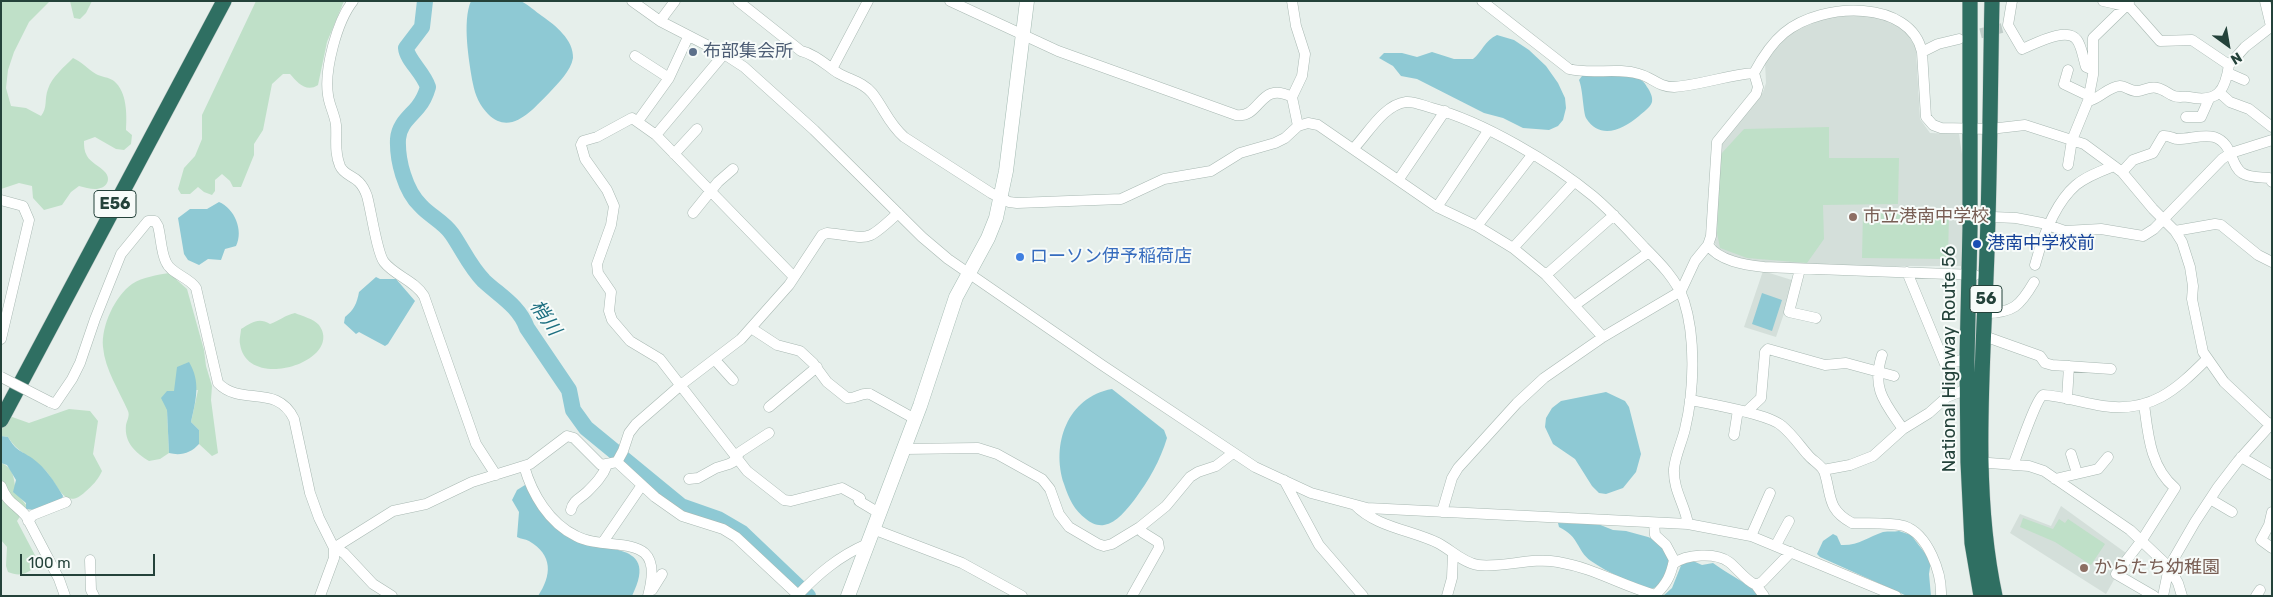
<!DOCTYPE html>
<meta charset="utf-8">
<style>
body{margin:0}
#map{position:relative;width:2273px;height:597px;overflow:hidden;background:#e6efeb;font-family:Rubik,sans-serif}
canvas{display:block}
.frame{position:absolute;inset:0;border:2px solid #24423a;pointer-events:none}
.north{position:absolute;left:2203px;top:20px;width:50px;height:50px;-webkit-text-stroke:4px #f7fbf9;paint-order:stroke;rotate:148deg;font-size:14px;font-weight:700;line-height:20px;text-align:center;color:#24423a}
.north::after{content:'';display:block;margin:auto;width:18px;height:22px;background:#24423a;clip-path:polygon(50% 0,100% 100%,50% 72%,0 100%)}
.scale{position:absolute;left:20px;top:554px;width:135px;height:22px;box-sizing:border-box;border:2px solid #24423a;border-top:0;padding-left:6px;font-size:15px;line-height:18px;white-space:nowrap;color:#24423a;-webkit-text-stroke:4px #f7fbf9;paint-order:stroke}
</style>
<div id="map">
<canvas width="2273" height="597"></canvas>
<div class="frame"></div>
<div class="north">N</div>
<div class="scale">100 m</div>
</div>
<script>
const c = document.querySelector('canvas').getContext('2d');
c.lineJoin = 'round';
function fillPath(path, color) {
  c.fillStyle = color;
  c.fill(path, 'evenodd');
}
function strokePath(path, color, width, dash) {
  c.strokeStyle = color;
  c.lineWidth = width;
  c.lineCap = dash ? 'butt' : 'round';
  c.setLineDash(dash || []);
  c.stroke(path);
}
function label(font, color, halo, rows, align = 'center') {
  c.font = font + ' Rubik,"Noto Sans JP",sans-serif';
  c.lineWidth = 4;
  c.setLineDash([]);
  c.textBaseline = 'middle';
  c.strokeStyle = halo;
  c.fillStyle = color;
  for (const [text, x, y, turn = 0] of rows) {
    c.save();
    c.translate(x, y);
    c.rotate((+turn || 0) * Math.PI / 180);
    c.textAlign = isNaN(turn) ? turn : align;
    if (halo) c.strokeText(text, 0, 0);
    c.fillText(text, 0, 0);
    c.restore();
  }
}
fillPath(new Path2D(`
 M1859 9 1905 30 1913 42 1916 51 1920 119 1930 133 1959 134 1964 168 1961 266H1829L1747 261 1717 251 1714 239 1720 144 1763 92 1766 83 1765 62 1786 38 1795 31 1823 19Z
 M1763 271 1795 281 1776 337 1744 327Z
 M2061 506 2126 553 2111 575 2115 578 2106 594 2010 533 2020 514 2051 526Z`), '#d4dfda');
fillPath(new Path2D(`
 M1 1H50L29 22 14 52 8 70 6 88 11 106 26 108 41 116C48 107 44 99 48 89 52 77 64 67 73 58 84 63 87 69 96 74 101 77 109 77 114 81 127 92 127 114 126 130L132 135 131 144 124 150 116 149 95 137 84 141C84 146 84 151 87 156 91 163 100 166 105 172 112 180 106 189 95 189 90 189 84 187 79 186L71 192 62 205 44 210 33 198 32 186 19 183 1 189Z
 M70 1H92L86 13 80 19 74 18Z
 M256 1H344L327 42 318 85C306 93 297 82 290 74H283L272 84 263 130 254 144V155L241 187H233L230 181 222 174 215 180V191L212 195 204 192 198 187 190 194H181L178 189 184 168 195 156 202 139V115Z
 M1829 127V158H1899L1898 204 1823 205 1824 239 1807 263 1747 258 1720 248 1717 233 1721 154 1744 129Z
 M1863 212 1949 213 1948 259 1862 258Z
 M169 273 187 289 204 350 206 366 212 386 211 400 218 453 212 456 199 444V430L191 422 198 390 174 392 167 410 169 453 160 459 149 461C136 453 124 443 126 425 127 420 130 416 128 411 119 390 105 370 103 347 101 326 115 296 132 284 143 277 157 275 169 273Z
 M295 313C302 316 314 319 319 325 345 361 247 393 240 344 239 339 241 333 241 329 252 322 259 317 270 324 279 321 285 315 295 313Z
 M69 409 90 411 98 421 93 454 102 471C98 480 92 486 85 492 63 513 57 480 43 468 31 457 17 452 8 437L1 436V413L29 423Z
 M1 463C15 468 13 479 16 489 18 497 23 500 27 506L17 521 38 561 37 566C26 574 20 577 8 572L6 566 7 547 1 540Z
 M2023 518 2053 529 2059 519 2065 523 2068 519 2105 544 2091 565 2055 542 2020 527Z`), '#bfe0c8');
fillPath(new Path2D(`
 M471 1C482 1 511 0 520 1 528 4 536 12 542 16 555 25 574 40 573 58 571 71 558 83 550 92 533 109 511 137 488 114 480 106 475 95 473 84 469 62 462 21 471 1Z
 M1497 35 1514 40 1529 50 1546 66 1558 83 1565 98 1566 108 1563 120 1558 126 1549 130 1523 128 1503 118 1484 113 1417 79 1401 76 1393 66 1379 58 1384 53H1402L1417 57 1432 52 1454 59H1473C1482 52 1485 40 1497 35Z
 M1582 76C1598 76 1617 73 1632 76 1638 77 1645 82 1647 87 1650 91 1653 97 1652 102 1650 108 1643 112 1639 116 1624 129 1600 141 1586 118 1583 111 1583 90 1579 80Z
 M219 202C234 208 244 230 236 246L225 249 221 260 208 259 199 265 188 260 184 254 178 218 190 209H207Z
 M376 277 380 279H396L415 301 388 344 385 346 359 332 356 334 344 323 345 317C354 310 357 303 359 292Z
 M1762 293 1782 300 1772 331 1752 324Z
 M189 362C201 382 196 400 191 422L199 430V444C191 453 181 456 169 453L167 410 161 398 167 391H174L177 367Z
 M1112 389 1164 430 1167 438C1160 461 1149 480 1135 499 1127 509 1117 523 1104 525 1097 526 1091 523 1086 519 1074 510 1069 499 1064 484 1051 445 1067 397 1112 389Z
 M1606 392 1625 401 1629 407 1641 454 1636 472 1623 488 1606 494 1599 493 1592 486 1575 459 1553 444 1545 427 1546 418 1552 408 1561 401Z
 M1 436 8 437C16 451 20 450 32 458 46 468 54 481 63 496L62 499 34 510 26 509V503L13 492 16 480 7 465 1 463Z
 M525 485 563 534C592 556 663 535 632 596H538C552 575 553 555 529 541 525 539 521 539 517 537L519 512 512 500 517 490Z
 M1558 523 1598 524 1613 530 1626 531 1648 537 1658 541 1670 557C1668 569 1665 586 1651 589 1630 582 1608 573 1591 561 1576 550 1580 537 1559 527Z
 M1899 531 1911 535 1931 561 1929 574 1931 596H1907L1820 557 1817 554 1823 541 1833 534 1837 536 1841 545C1858 546 1868 537 1883 532 1889 531 1894 532 1899 531Z
 M1691 560 1702 565 1713 563C1729 575 1746 582 1761 596H1663L1672 588 1682 563Z`), '#8ec9d4');
strokePath(new Path2D(`
 M425 1 422 27 406 48C407 60 423 72 428 87 426 94 423 101 418 107 410 117 399 124 398 139 397 160 405 191 421 206 430 216 444 222 452 234 463 250 470 267 484 281 500 296 519 306 527 328L569 390 573 410 586 428 681 506 718 519 742 533 808 596`), '#8ec9d4', 16);
strokePath(new Path2D(`
 M1966 37 2002 28`), '#bfccc8', 10, [10, 5]);
const street = new Path2D(`
 M353 1C337 21 324 70 328 95 329 105 335 115 336 125 337 139 334 152 340 166 346 179 359 173 367 196 371 210 377 253 384 262 395 276 414 280 424 296L476 444 496 475
 M632 1 660 21 724 54 744 67 814 130 922 237 948 259 1102 365 1255 467 1311 493 1367 508 1688 524 1751 536 1896 596
 M738 1 801 51C815 54 826 65 838 73 850 80 863 82 872 93 884 108 888 123 904 137L991 193 1009 202 1017 203 1121 199 1164 179 1211 171 1240 153 1275 143 1285 138 1298 126 1308 123 1318 125 1437 207 1477 226 1513 248 1546 275 1603 337
 M950 1 1058 51 1236 115C1261 119 1259 80 1292 97
 M1292 1 1296 26 1305 54 1302 76 1292 97 1298 126
 M1482 1 1569 69C1592 75 1617 67 1639 74 1652 77 1658 87 1674 87 1701 85 1727 75 1754 73
 M2012 1 2008 25 2022 49C2035 44 2067 26 2077 40 2082 47 2083 58 2086 67L2093 70
 M2103 1 2130 7 2160 41 2192 40 2229 65 2245 47 2272 26
 M2265 1 2271 26
 M660 21 675 1
 M1922 52 1938 44 1959 39
 M724 54 656 135 794 277
 M635 56 669 78
 M832 69 868 1
 M2068 70 2064 84 2089 96
 M2228 73 2244 80
 M2220 93 2230 102 2249 109 2272 127
 M2088 101C2100 99 2107 87 2120 86 2126 86 2131 92 2138 91 2144 90 2151 86 2157 88 2164 89 2168 94 2174 96 2179 98 2184 96 2189 97 2218 103 2225 91 2229 65
 M2186 117H2201L2209 99
 M638 121 669 78 688 37
 M656 135 632 118 597 137 583 141 581 145 585 159 607 190 614 206 611 225 597 264 598 273 611 292 609 311 612 320 630 341 660 359 747 471 784 500 791 501 842 488 860 498 859 501 879 513
 M1353 149C1368 134 1383 105 1406 102 1414 101 1424 106 1432 108 1482 121 1553 163 1593 196 1612 212 1628 230 1644 247 1660 263 1677 280 1684 301 1696 338 1694 392 1685 429 1682 442 1675 456 1674 469 1673 490 1685 505 1688 524
 M674 154 697 129
 M2068 165 2072 140 2088 101 2093 75V38L2129 3
 M2122 172 2133 160 2153 153 2163 136C2169 135 2173 139 2178 139 2190 139 2203 134 2214 137 2233 143 2230 165 2242 173 2250 178 2260 177 2269 178L2272 182
 M1399 179 1445 111
 M1 200 23 206 29 220 1 339
 M1437 207 1488 131
 M693 213 718 182 733 169
 M1970 216 2016 218 2042 223 2065 231 2101 229 2143 236 2154 229 2222 159 2231 153 2272 140
 M1477 226 1532 155
 M2175 231 2215 224 2221 225 2258 255 2272 262
 M1708 245C1719 261 1745 265 1764 267L1975 275
 M1513 248 1574 182
 M2035 265C2042 239 2055 203 2076 185 2087 176 2101 171 2114 166
 M1800 269 1789 312 1816 318
 M1907 272 1945 364 1967 359
 M1546 275 1614 215
 M1575 305 1649 252
 M1985 313C2013 313 2020 306 2034 282
 M751 328 777 345 800 351 813 363 827 382 847 398C856 399 861 392 870 394L915 419
 M1984 336 2040 356 2045 363 2052 365 2111 369
 M1882 355C1871 389 1885 403 1903 429
 M715 360 733 380
 M2067 399 2069 366
 M1690 400C1710 404 1769 414 1782 426 1792 434 1800 446 1808 455 1812 460 1821 465 1824 471 1832 495 1826 509 1852 523 1868 524 1888 522 1904 526 1928 534 1942 573 1941 596
 M50 402 55 404 72 379 80 363 95 319 121 254 148 221H155L158 226C161 237 161 252 166 262 171 274 189 277 196 288L218 383C241 407 277 383 294 419L310 493 319 518 334 548V558L320 596
 M2144 404C2148 434 2150 467 2175 488L2142 540 2116 574 2154 596
 M769 407 817 367
 M1746 412 1761 398 1765 352 1768 349 1825 365 1846 363 1894 376
 M1734 435 1738 410
 M904 449 978 448 997 454 1042 479 1050 489 1059 514 1069 527 1098 544 1104 546 1112 544 1140 527 1142 532 1158 542 1159 548 1132 596
 M2071 454 2077 473
 M2241 457 2272 475
 M617 462 655 497 682 516 723 529 736 537 798 595
 M1976 462 2029 466 2044 471 2130 530 2169 567 2178 583 2182 596
 M2013 465C2018 453 2036 399 2043 395 2063 396 2083 403 2103 406 2151 413 2176 390 2207 359
 M524 466C532 494 549 523 576 536 610 554 667 527 648 596
 M1823 470 1850 465 1873 456 1903 429 1929 413 1947 397 1967 389
 M689 479 698 478 716 468 729 464 733 462 740 452 769 433
 M2055 479 2098 469 2108 457
 M1284 480 1319 545 1363 596
 M1 486C7 503 16 504 26 516L59 579 65 596
 M2210 499 2232 512
 M1355 505C1376 527 1411 530 1438 543 1450 549 1463 563 1478 565 1504 568 1531 557 1558 562 1594 568 1620 585 1655 595 1667 584 1671 575 1674 560L1666 545 1655 535 1654 523
 M571 510C573 500 581 498 587 492 595 484 603 476 607 465
 M1442 512 1452 478 1458 468 1517 403 1544 378 1603 337 1681 291 1695 261 1708 245 1711 236 1717 142 1756 94 1758 87 1754 73C1761 60 1772 43 1784 33 1823 1 1911 0 1922 52L1926 117 1933 125 1941 128 1990 129 2025 125 2084 144 2122 172 2153 209 2175 231 2182 242 2190 267 2193 286 2192 299 2203 352 2224 382 2270 425
 M2272 512 2269 525 2261 540 2272 548
 M28 521 33 515 66 502
 M1140 527 1166 506 1190 477 1198 472 1216 466 1233 453
 M873 529 962 563 1022 596
 M1751 536 1770 493
 M603 542 642 485
 M1776 545 1789 521
 M334 548 393 511 426 504 472 482 530 464 567 436 574 438 601 465 617 462 623 451 629 433 636 424 682 384 741 339 789 285 822 235 827 233C870 237 864 245 898 213
 M334 548 344 553 373 584 392 596
 M90 560 91 590 94 596
 M1673 564C1686 554 1716 552 1729 562 1739 570 1745 580 1756 585L1762 582 1791 552
 M1756 585 1764 596
 M652 590 662 574
 M797 596C818 574 839 556 867 544
 M1447 596 1452 578 1453 553
 M2163 596 2169 567 2195 522 2218 487 2238 461 2272 423
 M2256 596 2260 590`);
const secondary = new Path2D(`
 M848 596 920 406 956 297 988 238 996 218 1006 171 1027 1`);
const highway = new Path2D(`
 M1970 1V228L1967 359 1968 462 1972 543 1981 596
 M1992 1C1990 94 1990 186 1986 278 1982 380 1973 495 1995 596
 M1 420 224 1`);
strokePath(street, '#a8b8b2', 11);
strokePath(secondary, '#a4bbb3', 15);
strokePath(highway, '#c2cac8', 16);
strokePath(street, '#fff', 10);
strokePath(secondary, '#fff', 14);
strokePath(highway, '#2f6f62', 15);
const streetBridge = new Path2D(`
 M1 377 50 402`);
strokePath(streetBridge, '#a8b8b2', 11, []);
strokePath(streetBridge, '#fff', 10);
for (const [x, y, r, color] of [
 [693,52,5,"#5c6f8a"],
 [1853,217,5,"#8d6e63"],
 [1977,244,5,"#1a4fb4"],
 [1020,257,5,"#3f7fe0"],
 [2084,568,5,"#8d6e63"]
]) {
  const dot = new Path2D();
  dot.arc(x, y, r, 0, 2 * Math.PI);
  c.fillStyle = color;
  c.fill(dot);
  strokePath(dot, '#f7fbf9', 2);
}
for (const [x, y, w] of [
 [115,204,42],
 [1986,299,32]
]) {
  const box = new Path2D();
  box.roundRect(x - w / 2, y - 13.5, w, 27, 4);
  c.fillStyle = '#f7fbf9';
  c.fill(box);
  strokePath(box, '#24423a', 1);
}
label('bold 16px', '#24423a', null, [
 ["E56",115,204],
 ["56",1986,299]
]);
label('18px', '#4e5e75', '#f7fbf9', [
 ["布部集会所",703,52]
], 'left');
label('18px', '#785e54', '#f7fbf9', [
 ["市立港南中学校",1863,217],
 ["からたち幼稚園",2094,568]
], 'left');
label('18px', '#164399', '#f7fbf9', [
 ["港南中学校前",1987,244]
], 'left');
label('18px', '#366cbe', '#f7fbf9', [
 ["ローソン伊予稲荷店",1030,257]
], 'left');
label('18px', '#24423a', '#f7fbf9', [
 ["National Highway Route 56",1950,359,-90]
]);
label('italic 19px', '#1c6f80', '#f7fbf9', [
 ["梢川",545,318,55]
]);
</script>
